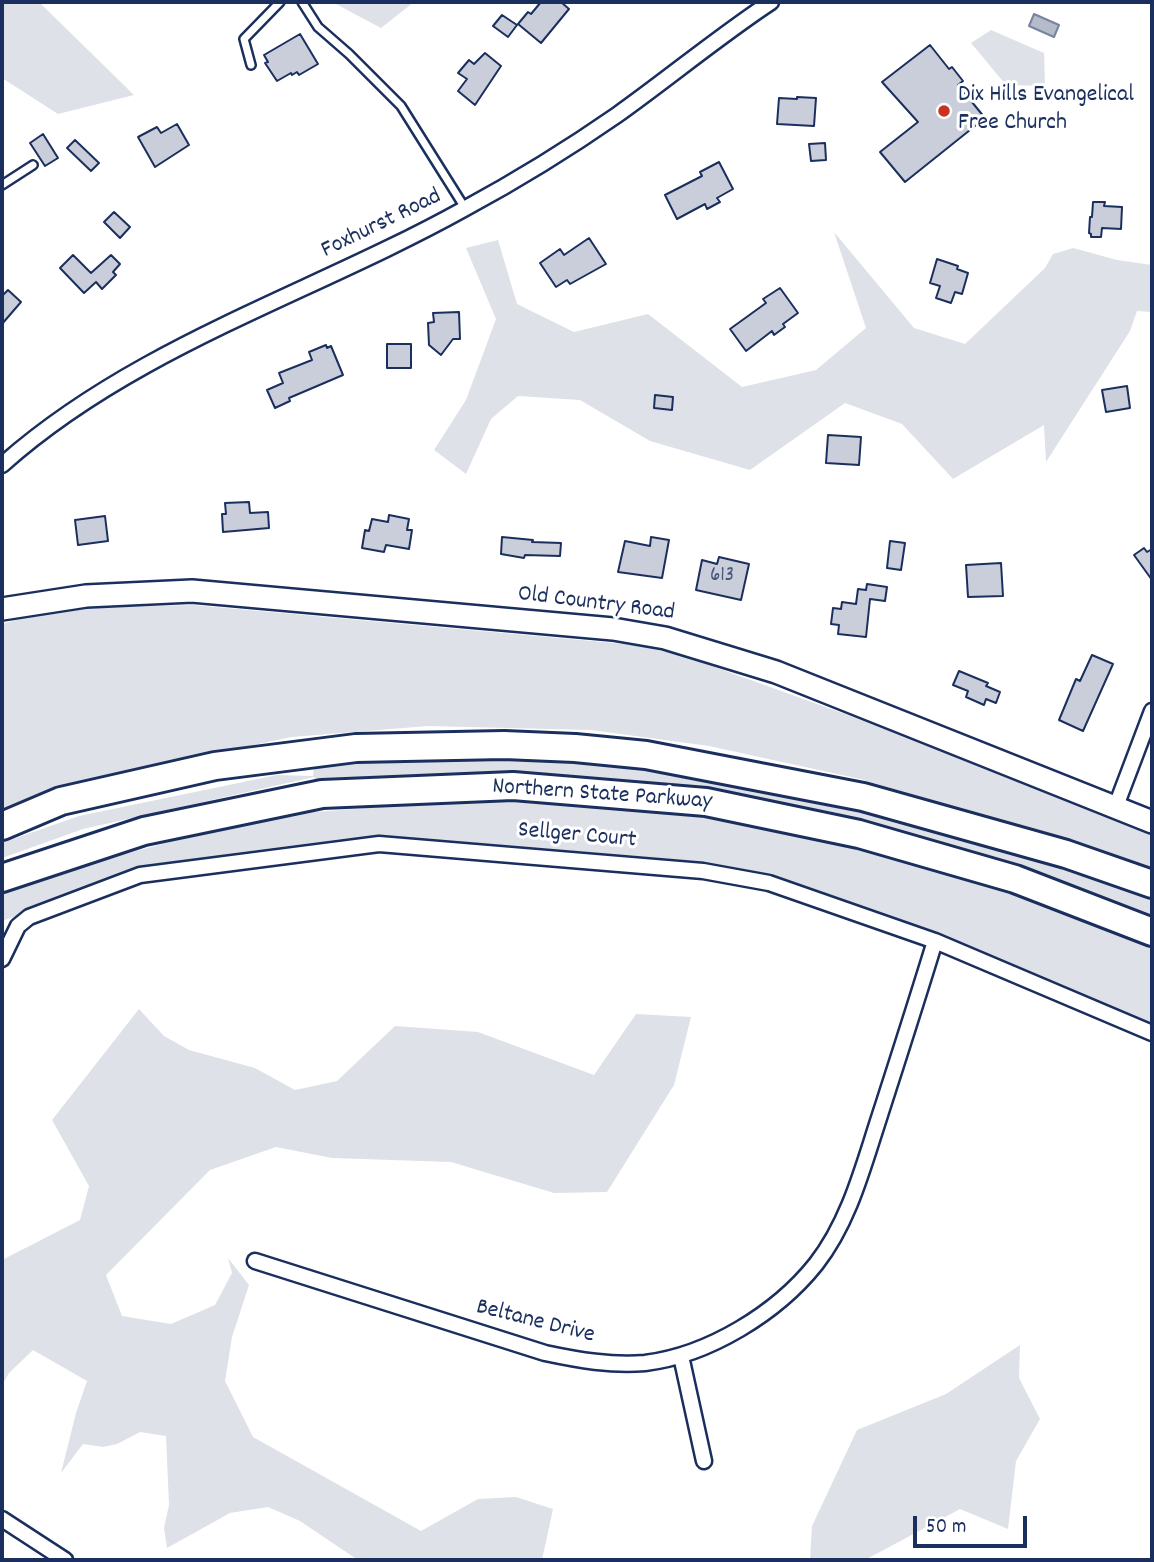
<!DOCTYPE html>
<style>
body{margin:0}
#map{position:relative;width:1154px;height:1562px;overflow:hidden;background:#fff;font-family:Dekko,sans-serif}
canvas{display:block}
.frame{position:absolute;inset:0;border:4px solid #1b2f5e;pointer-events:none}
.scale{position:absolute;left:913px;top:1516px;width:114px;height:32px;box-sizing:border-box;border:4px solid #1b2f5e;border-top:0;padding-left:9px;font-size:21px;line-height:24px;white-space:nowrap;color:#1b2f5e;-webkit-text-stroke:5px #fff;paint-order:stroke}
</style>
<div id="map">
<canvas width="1154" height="1562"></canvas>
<div class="frame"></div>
<div class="scale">50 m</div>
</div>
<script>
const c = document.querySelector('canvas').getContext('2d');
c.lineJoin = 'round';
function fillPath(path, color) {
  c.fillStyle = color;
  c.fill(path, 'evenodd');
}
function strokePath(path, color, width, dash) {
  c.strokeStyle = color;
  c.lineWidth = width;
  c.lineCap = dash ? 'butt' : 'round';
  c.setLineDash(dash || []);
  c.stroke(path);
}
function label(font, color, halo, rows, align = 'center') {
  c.font = font + ' Dekko,sans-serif';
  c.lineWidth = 6;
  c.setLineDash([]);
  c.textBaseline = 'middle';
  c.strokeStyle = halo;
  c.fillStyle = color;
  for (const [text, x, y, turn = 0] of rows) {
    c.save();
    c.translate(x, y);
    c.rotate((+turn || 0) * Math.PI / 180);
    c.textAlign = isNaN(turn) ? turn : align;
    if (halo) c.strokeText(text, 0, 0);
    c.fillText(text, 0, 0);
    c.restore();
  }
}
fillPath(new Path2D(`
 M2 2H39L134 95 58 114 2 78Z
 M337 2H414L381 28 336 4Z
 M991 30 1044 53 1045 86 1006 85 971 43Z
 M834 232 914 328 965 344 1045 268 1053 254 1073 248 1117 260 1152 265V312L1137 311 1130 331 1046 462 1044 425 953 479 902 424 845 403 750 470 650 441 580 400 518 396 491 419 466 474 434 450 466 400 496 319 466 248 498 240 517 304 574 332 648 314 742 387 816 370 866 328Z
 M193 605 636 645 684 656 906 736 1152 835V877L1040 832 860 779 709 746 591 730 428 726 292 737 166 763 2 811V624C62 605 130 607 193 605Z
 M420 754 619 764 794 794 928 826 1098 876 1152 897V922L791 808 319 788 314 777 83 829 2 858V843L79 816 277 775 313 776 314 764Z
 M475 800 600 801 766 825 952 869 1152 943V1024L983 955 755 874 695 861 636 856 414 838H350L235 853 171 864 140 871 2 921V889L26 880 174 841 301 813Z
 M139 1009 164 1036 189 1050 255 1068 295 1090 337 1081 395 1026 478 1032 594 1075 636 1014 691 1017 674 1085 607 1192 554 1193 451 1162 332 1158 276 1147 210 1170 106 1275 122 1316 171 1324 215 1305 232 1273 228 1258 249 1285 232 1337 225 1381 253 1437 421 1531 478 1499 516 1497 553 1509 542 1560H358L300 1521 268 1507 230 1513 167 1548 164 1528 169 1505 166 1436 140 1432 117 1444 103 1447 83 1444 61 1473 76 1413 87 1381 33 1350 9 1373 2 1385V1260L80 1220 89 1186 52 1120Z
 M1020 1345 1019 1378 1040 1419 1016 1461 1008 1529 960 1509 865 1560H810L812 1526 857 1430 946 1394Z`), '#dee1e7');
const water = new Path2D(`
 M1034 14 1059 25 1054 37 1029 26Z`);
fillPath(water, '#b5bbca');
strokePath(water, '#77839f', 2);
const building = new Path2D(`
 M541 2H561L569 9 541 43 518 24 528 12 531 14Z
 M502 15 517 25 508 37 493 26Z
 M300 34 318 64 299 75 297 72 292 75 291 73 277 81 265 63 268 62 264 55Z
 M930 45 949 69 952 67 963 81 958 85 985 118 905 182 880 152 918 122 882 82Z
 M485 53 501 66 475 105 458 91 467 79 458 73 469 60 474 64Z
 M797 97 816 98 814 126 777 124 779 98 797 99Z
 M177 124 189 145 155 167 138 137 157 127 161 133Z
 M43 134 58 158 45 166 30 143Z
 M75 140 99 163 91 171 67 148Z
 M825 143 826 160 811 161 809 144Z
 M719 162 733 189 717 198 720 202 707 209 705 204 677 219 665 195 702 176 700 172Z
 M1093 202H1105L1104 206 1122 207 1121 229 1102 228 1101 237H1091V234L1089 233 1090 217H1092Z
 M114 212 130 227 120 238 104 222Z
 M589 238 606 264 570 284 567 280 556 287 540 263 560 249 564 255Z
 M73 255 91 273 111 255 120 264 113 272 116 275 102 289 96 282 84 293 60 268Z
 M937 259 958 266 957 269 968 273 962 294 955 292 951 303 936 298 940 286 930 283Z
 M780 288 798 313 783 324 785 327 774 335 772 331 746 351 730 329 766 303 763 299Z
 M8 290 21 302 2 324V296Z
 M459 312 460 339H453L441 355 429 345 428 323 434 322 433 313Z
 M387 344H411V368H387Z
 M326 345 327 348 331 346 343 375 289 398 290 401 275 408 267 390 283 383 279 373 312 360 309 352Z
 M1127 386 1130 408 1106 412 1102 390Z
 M655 395 673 397 672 410 654 408Z
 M828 435 861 437 859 465 826 463Z
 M249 502 250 513 268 512 269 528 223 532 222 514H226L225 503Z
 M389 515 409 519 407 530H412L409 549 386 545 384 552 362 548 365 530 369 531 372 519 388 522Z
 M105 516 108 541 78 545 75 520Z
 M502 537 533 540 532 542 561 543 560 556 525 555 524 558 501 554Z
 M651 537 669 540 662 578 618 572 625 541 650 546Z
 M890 541 905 543 901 570 887 568Z
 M1144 548 1147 552 1152 549V580L1134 555Z
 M719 557 749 564 741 600 696 590 702 560 717 564Z
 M1001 563 1003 596 968 597 966 565Z
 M867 584 887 587 885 601 870 599 866 637 838 634 839 625 831 624 833 608 841 609 842 602 856 604 858 589 866 590Z
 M1092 655 1113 664 1083 731 1059 720 1076 679 1080 681Z
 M959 671 988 683 986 686 1000 692 996 703 986 699 984 705 966 697 968 691 953 685Z`);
fillPath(building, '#caceda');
strokePath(building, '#1b2f5e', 2);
const lane = new Path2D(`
 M302 2 318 27 349 54 401 106 465 208
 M251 65 244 39 280 2
 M2 185 33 165`);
const street = new Path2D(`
 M2 465C134 347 311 294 464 209 516 181 568 149 617 115 669 78 718 37 771 2
 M1116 806 1152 711
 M2 959 18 926 29 917 140 875 379 844 703 871 769 883 935 941 1152 1033
 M255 1261 545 1353C578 1360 612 1366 645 1363 709 1355 777 1313 816 1264 849 1222 863 1167 879 1118 898 1059 917 1000 935 941
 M681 1356 704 1461
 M2 1519 65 1560`);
const secondary = new Path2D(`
 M2 609 86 596 192 591 613 629 665 638 776 672 1152 822`);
const highway = new Path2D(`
 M2 826 61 801 215 766 356 748 504 745 575 748 646 755 863 797 1066 854 1152 884
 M2 878 144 831 322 794 513 786 706 802 859 834 1015 879 1152 932`);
strokePath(lane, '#1b2f5e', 12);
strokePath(street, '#1b2f5e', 19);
strokePath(secondary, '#1b2f5e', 26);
strokePath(highway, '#1b2f5e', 32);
strokePath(lane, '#fff', 7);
strokePath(street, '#fff', 14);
strokePath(secondary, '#fff', 21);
strokePath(highway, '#fff', 26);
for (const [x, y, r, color] of [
 [944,111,7,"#c8321e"]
]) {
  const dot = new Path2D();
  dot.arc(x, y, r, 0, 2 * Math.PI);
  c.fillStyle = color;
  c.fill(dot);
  strokePath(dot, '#fff', 2.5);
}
label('21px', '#47577d', null, [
 ["613",722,577]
]);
label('24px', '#1b2f5e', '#fff', [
 ["Dix Hills Evangelical",958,97],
 ["Free Church",958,125]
], 'left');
label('24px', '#1b2f5e', '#fff', [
 ["Foxhurst Road",382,225,-26],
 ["Old Country Road",596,605,7],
 ["Northern State Parkway",602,796,4],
 ["Sellger Court",577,837,5],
 ["Beltane Drive",535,1323,14]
]);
</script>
